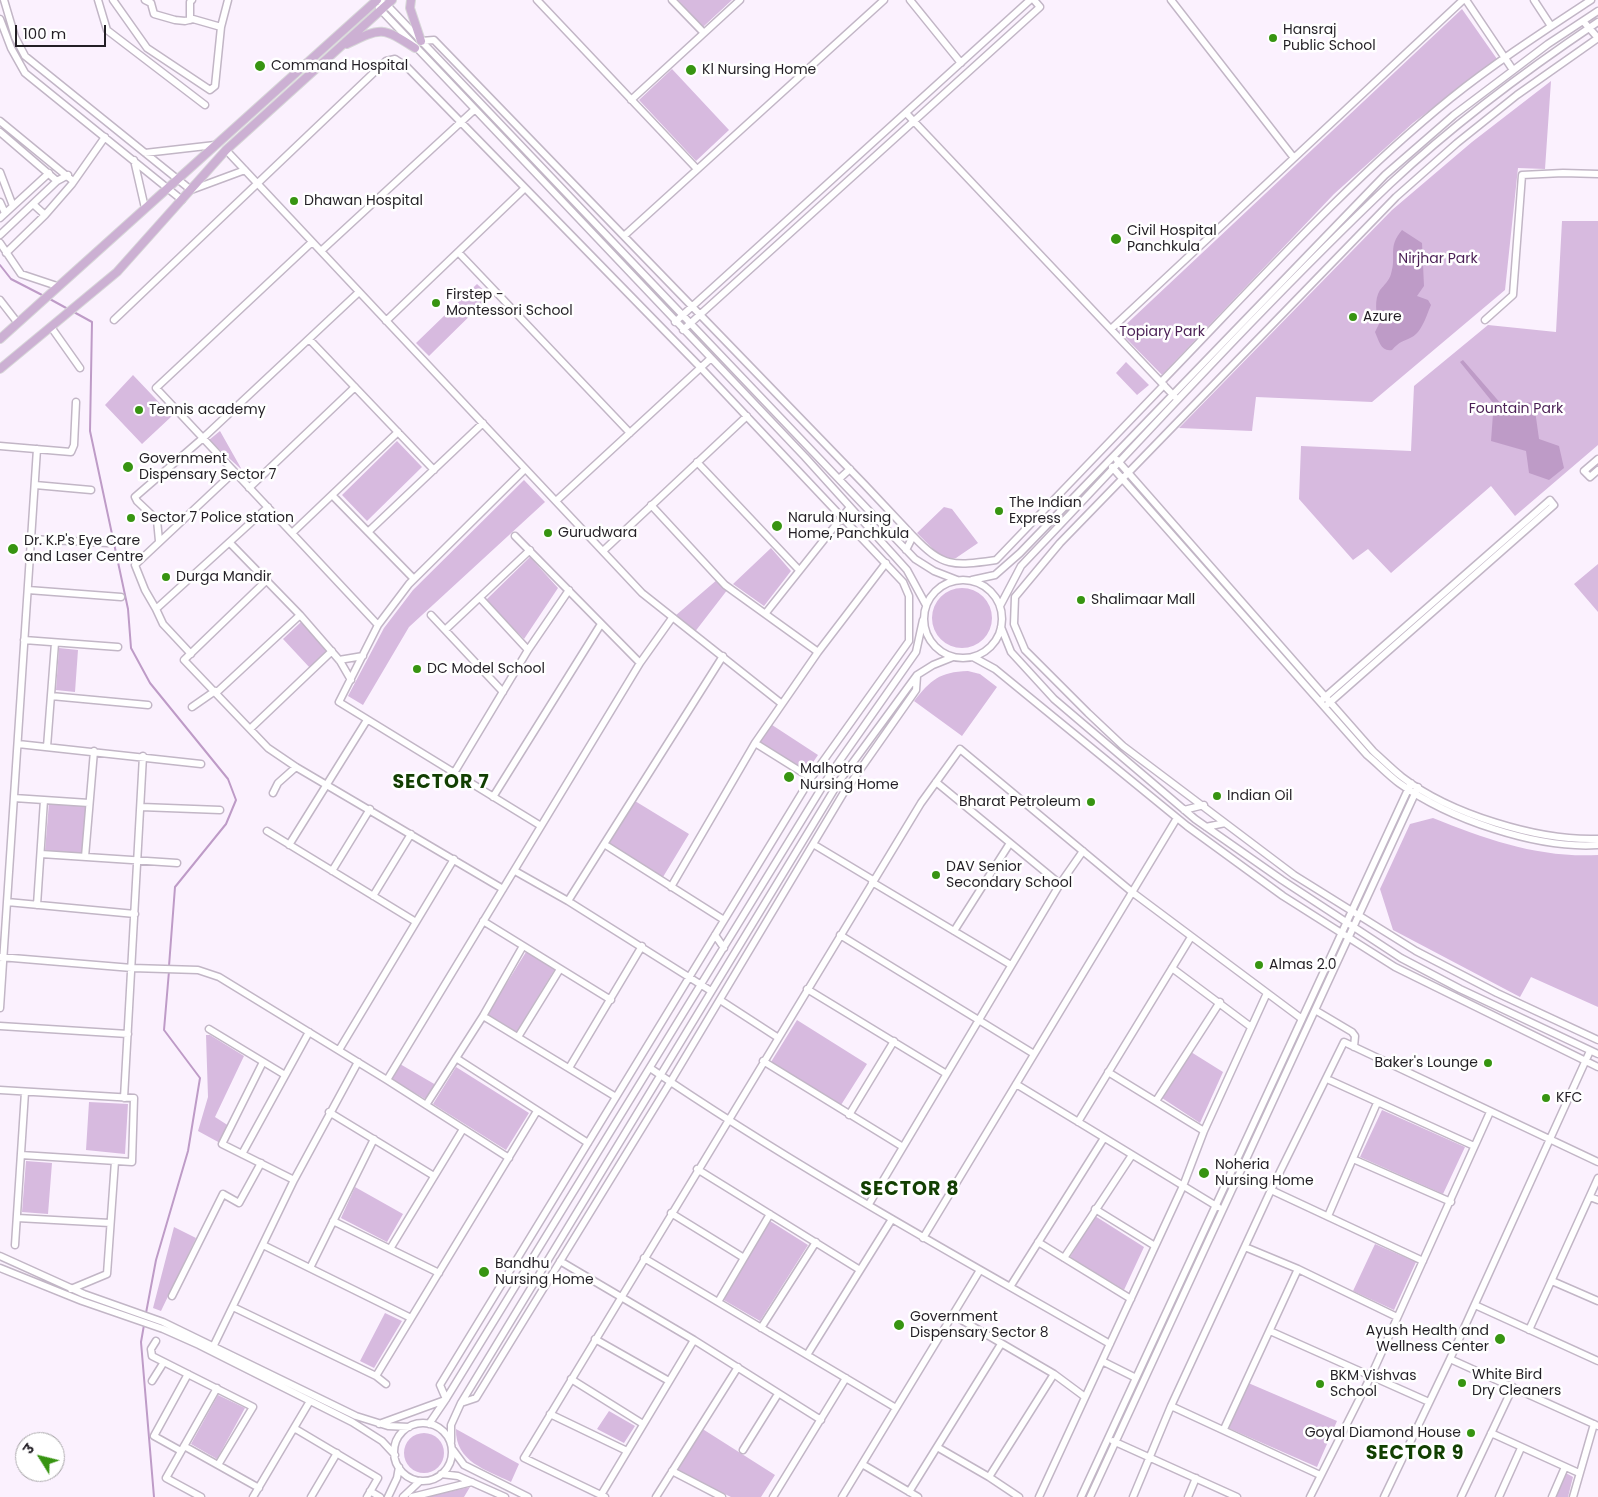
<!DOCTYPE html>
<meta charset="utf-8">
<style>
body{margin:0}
#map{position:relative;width:1598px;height:1497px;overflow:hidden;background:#fbf1fe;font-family:Poppins,"Noto Sans Devanagari",sans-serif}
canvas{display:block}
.north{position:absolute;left:15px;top:1432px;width:50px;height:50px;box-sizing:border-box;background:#fff;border:1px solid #a7a5a8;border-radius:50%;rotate:306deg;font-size:14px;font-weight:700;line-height:20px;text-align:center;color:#231f25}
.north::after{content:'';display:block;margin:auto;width:18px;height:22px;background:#379411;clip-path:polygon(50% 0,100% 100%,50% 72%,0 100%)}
.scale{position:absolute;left:15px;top:25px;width:91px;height:22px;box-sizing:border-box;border:2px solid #231f25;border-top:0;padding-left:6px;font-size:15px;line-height:18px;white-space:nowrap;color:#231f25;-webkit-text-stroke:4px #fff;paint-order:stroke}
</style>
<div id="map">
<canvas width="1598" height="1497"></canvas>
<div class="north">उ</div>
<div class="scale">100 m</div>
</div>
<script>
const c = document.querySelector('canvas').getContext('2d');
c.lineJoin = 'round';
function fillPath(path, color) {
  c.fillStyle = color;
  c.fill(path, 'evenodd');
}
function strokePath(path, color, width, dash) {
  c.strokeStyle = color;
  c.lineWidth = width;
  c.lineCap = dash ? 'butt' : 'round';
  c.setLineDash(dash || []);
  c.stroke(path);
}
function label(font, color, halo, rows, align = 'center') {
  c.font = font + ' Poppins,sans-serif';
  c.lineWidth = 5;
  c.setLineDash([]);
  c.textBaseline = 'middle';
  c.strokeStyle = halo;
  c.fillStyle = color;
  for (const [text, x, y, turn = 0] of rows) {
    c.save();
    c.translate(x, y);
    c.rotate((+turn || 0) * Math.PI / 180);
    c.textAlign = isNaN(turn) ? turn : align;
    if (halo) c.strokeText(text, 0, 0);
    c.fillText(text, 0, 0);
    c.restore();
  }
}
fillPath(new Path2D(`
 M678 0H732L703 27Z
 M1462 9 1497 59 1413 123 1334 194 1162 375 1119 331Z
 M672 69 729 130 696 161 639 100Z
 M1551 81 1545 169 1518 168 1505 290 1372 402 1256 397 1252 431 1179 428 1392 210 1472 142Z
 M1562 221H1598V445L1515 516 1491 486 1391 573 1368 549 1353 560 1299 499 1301 446 1411 451 1414 386 1488 325 1556 332Z
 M477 284 490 296 429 356 416 343Z
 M1126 362 1149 385 1137 395 1116 373Z
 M133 375 172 416 142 444 105 405Z
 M220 431 242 470 209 440Z
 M397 441 422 467 367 521 342 495Z
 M524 480 545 502 409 627 363 705 348 696 384 628 413 590Z
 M944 507 952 509 978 543 956 558 944 560 917 533Z
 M771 548 791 571 764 606 733 584Z
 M530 557 558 588 524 639 486 600Z
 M1598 564V612L1574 584Z
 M718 579 728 589 694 633 675 616Z
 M932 618a30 30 0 1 1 60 0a30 30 0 1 1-60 0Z
 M301 622 328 651 310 668 283 639Z
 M59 648 78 650 75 692 56 690Z
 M968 671 980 674 997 687 962 736 914 701C931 680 939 672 968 671Z
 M769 723 818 755 805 774 757 742Z
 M635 801 689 834 663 877 608 843Z
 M49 803 86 806 82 854 45 851Z
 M1433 818C1488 840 1539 858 1598 855V1007L1531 977 1520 997 1393 930 1380 889 1410 824Z
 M526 952 555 969 516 1033 487 1015Z
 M797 1020 867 1064 841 1105 771 1062Z
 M206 1035H210L244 1056 215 1117 229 1126 220 1143 198 1131 208 1097Z
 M1191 1052 1223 1072 1200 1123 1162 1098Z
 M400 1064 436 1085 427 1100 391 1079Z
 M456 1067 529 1113 506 1150 433 1104Z
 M89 1102 128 1104 125 1154 86 1150Z
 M1382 1110 1465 1147 1443 1194 1360 1157Z
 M26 1161 52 1163 48 1214 22 1212Z
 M355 1187 403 1214 387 1242 341 1218Z
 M1095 1216 1144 1247 1124 1290 1070 1257Z
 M770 1221 808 1245 760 1321 722 1299Z
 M174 1227 196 1238 161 1311 153 1308Z
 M1375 1244 1416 1262 1394 1310 1353 1291Z
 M385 1313 402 1321 374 1368 360 1361Z
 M1246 1382 1337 1421 1317 1467 1226 1427Z
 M218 1395 245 1408 217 1459 191 1444Z
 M609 1411 635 1426 624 1443 597 1429Z
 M701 1428 775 1475 761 1497H731L676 1470Z
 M456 1429 519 1464 511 1482C487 1470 455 1462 456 1429Z
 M404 1453a20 20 0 1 1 40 0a20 20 0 1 1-40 0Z
 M1566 1473 1573 1477 1568 1497H1555Z
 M470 1487 464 1497H425Z`), '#d7badf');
fillPath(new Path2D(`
 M1402 230 1422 243 1424 286 1417 296 1428 300 1431 305C1427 314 1422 332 1412 337 1402 342 1400 341 1392 350 1381 352 1379 341 1375 332L1379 324C1376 314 1374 299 1380 290 1384 285 1389 281 1391 274 1397 255 1387 248 1402 230Z
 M1463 360 1502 405 1507 401 1534 403 1539 439 1559 446 1564 468 1549 480 1529 473 1526 451 1491 441 1493 414 1498 409 1460 362Z`), '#be9bc7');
strokePath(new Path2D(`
 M0 265 11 279 44 296
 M48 298 68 309
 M72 311 92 322 90 431 128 609 131 648 150 683 228 779 236 800 226 824 175 887 169 966
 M146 1313 156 1260 188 1151 200 1078 164 1030 169 971
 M144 1325 141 1342 154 1497`), '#be9bc7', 2);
const minor = new Path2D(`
 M4 0 15 37 25 56 191 190 245 170
 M98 0 107 30 205 105
 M113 0 147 48 210 90 215 86 221 27 228 0
 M145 0 151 3 154 14 175 20 185 21 193 19 221 27
 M377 0 387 5 915 559 934 571 957 580
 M537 0 697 169
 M672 0 704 33
 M910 0 961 63
 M1171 0 1294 158
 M1466 0 1513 70
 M1534 0 1551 26
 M379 8 805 457 907 570 926 605
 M0 19 11 48 25 73 182 200
 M190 20V2L192 0
 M1583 21 1598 38
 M1598 38 1517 95 1457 143 1396 197 1060 543 1015 597 1014 624 1025 650 1088 713 1123 746 1294 875 1416 951 1497 993 1598 1040
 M421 41 434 40 864 484 913 536 906 550
 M631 100 740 0
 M906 113 1175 397
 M0 121 73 181
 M0 132 57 181
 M226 150 642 593 782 704
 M145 153 215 145
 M134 160 145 208
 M0 172 13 206
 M0 202 5 213
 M33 204 45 215
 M0 218 49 173
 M0 235 57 181 68 175
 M625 235 884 0
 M312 242 156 388 378 625
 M0 243 21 274 57 286
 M321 251 474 110
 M458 252 630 433
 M6 253 45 215 72 184 105 137
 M0 300 17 322
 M114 320 386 61 395 59 407 67 701 368 903 582 909 596V641L811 778 440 1385 446 1399
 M1485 320 1513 295 1522 175 1563 173 1598 174
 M386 321 525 188
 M675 322 1030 0
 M51 327 80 368
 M1111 329 1463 0
 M683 330 1040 7 1034 0
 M309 339 434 470
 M1161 382C1255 285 1346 183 1451 98 1496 62 1544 31 1591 0
 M0 446 71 452 74 445 76 402
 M1598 459 1584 471 1590 477 1598 470
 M1117 460 1373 751C1383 760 1392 769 1402 777 1450 814 1538 841 1598 839
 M697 462 799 570
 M1112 467 1367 755C1378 764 1388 775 1399 783 1449 819 1536 849 1598 845
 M525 469 409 584 378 625 339 702 541 826
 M234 472 135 565 145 590 156 609 268 507
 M839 479 850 469
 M35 485 91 490
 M249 488 355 387
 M332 495 414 579
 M556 501 710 359
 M651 505 725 585 818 652
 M368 532 483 423
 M292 533 398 432
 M515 536 640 663
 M913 536C943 568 954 566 996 560L1164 385
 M31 539 108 543
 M159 541 157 520 137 501 135 497 203 438 359 292
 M230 543 300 615 340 661 351 680
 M603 551 747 416
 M924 619a39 39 0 1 1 78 0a39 39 0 1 1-78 0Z
 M267 580 184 660 268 748 296 767 503 889
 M972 580 995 575 1020 553 1385 175 1454 115 1548 44 1598 11
 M28 590 121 597
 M480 598 528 650
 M1000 606 1021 566C1143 438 1262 306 1390 184 1454 124 1525 71 1598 22
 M156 609 163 624 191 654
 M765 614 850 507
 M431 615 503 692
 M1001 627 1011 652 1054 699 1195 819 1282 880 1401 958 1460 989 1598 1054
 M445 630 530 550
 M24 640 118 647
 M973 657 995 669 1187 826 1283 896 1395 967 1598 1067
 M339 660 363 656
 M216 693 300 615
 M51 696 148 705
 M1323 699 1550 500 1554 505 1328 704
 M192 707 215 691
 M250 729 332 651
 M755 743 811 778
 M18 744 201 764
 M47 747 55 643
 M454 773 528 650 569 590
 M936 782 1060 884
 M273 793 278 783 296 767
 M493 797 601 624
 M14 798 89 803
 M141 807 220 810
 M1184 810 1204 805
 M1206 827 1225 823
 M267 831 416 922
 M604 844 724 920
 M813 844 873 880
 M289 845 367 720
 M41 854 177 863
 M85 857 94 751
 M332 871 370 809
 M515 871 568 901 711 991
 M872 882 1011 965
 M671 887 755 743 818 652 886 563
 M373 896 411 834
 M568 901 723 656
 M7 902 135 914
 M37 905 44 800
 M483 921 611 1000
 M954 931 1010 843
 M715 935 724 948
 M840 935 1034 1054
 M0 957 132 968 198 970 219 977 387 1080 509 1158
 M1172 968 1251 1027
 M807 989 945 1073
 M720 1000 777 1037
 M0 1008 37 449
 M1315 1010 1352 1032 1355 1036 1354 1047
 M483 1016 616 1097
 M0 1026 128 1034
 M209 1029 285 1075
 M518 1037 560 969
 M339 1050 454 859
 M456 1058 588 1143
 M763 1061 903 1147
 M263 1062 222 1144 294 1180
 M569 1068 642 946
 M650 1068C798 1169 955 1255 1110 1344
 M1108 1072 1204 1131
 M1327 1079 1474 1146
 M387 1080 640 663 672 618
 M1016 1084 1218 1207
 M0 1090 134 1098 132 1162 21 1155
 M124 1098 143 756
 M1156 1101 1220 1002
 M426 1105 483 1016 523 946
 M329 1112 434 1176
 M849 1115 894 1041
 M1078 1122 1191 937
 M242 1154 309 1032
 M1353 1159 1451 1202
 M697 1169 860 1270
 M1271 1190 1423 1261
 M1590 1197 1598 1200
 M869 1204 1060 884 1083 851
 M1095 1209 1155 1246
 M671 1213 744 1258
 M1328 1216 1377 1103
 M17 1218 110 1223
 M333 1221 439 1273
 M923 1238 1177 818
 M1038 1242 1131 1299
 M15 1245 25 1092
 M263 1245 411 1318
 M1245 1247 1298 1269 1397 1317
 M390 1249 463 1129
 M0 1256 84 1294 163 1322 356 1416 388 1426 409 1427
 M644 1258 896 1408
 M1064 1258 1132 1155
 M560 1261 694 1340 821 1420
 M0 1268 82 1301 163 1329 199 1345 352 1422 382 1441 395 1455
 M310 1268 374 1139
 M1552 1281 1598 1301
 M1010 1287 1104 1138
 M71 1289 107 1274 115 1161
 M172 1296 223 1194 239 1203 261 1163
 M718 1302 770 1214
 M1475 1305 1598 1361
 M233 1307 376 1376 386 1384
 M953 1315 1054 1374 1085 1397
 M761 1328 816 1242
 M1529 1330 1598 1178
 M1270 1331 1429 1402
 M595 1339 669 1381
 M156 1341 151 1349 152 1356 253 1407 218 1465
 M214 1345 294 1180 358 1062
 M807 1355 892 1219
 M1450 1359 1598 1426
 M1102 1361 1136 1378
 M376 1376 537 1111
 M571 1379 643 1424
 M152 1381 164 1362
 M461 1403 476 1398 671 1081 843 794 916 690 917 676
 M1171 1406 1320 1475
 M550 1414 627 1451
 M394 1452a29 29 0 1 1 58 0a29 29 0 1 1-58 0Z
 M379 1424 445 1400
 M429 1424 446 1399 829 776 916 652 923 620
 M294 1428 378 1478 367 1497
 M1224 1429 1298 1269
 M1491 1433 1579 1473
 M1113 1441 1237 1497
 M451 1442V1425L461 1403 840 780 917 675 933 665 953 657
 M184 1446 259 1488
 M937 1447 989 1477 1019 1497
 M453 1450 464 1465 528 1497
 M743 1450 778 1394
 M181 1451 154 1436 188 1374
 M862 1464 918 1497
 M672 1471 722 1497
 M441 1474 458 1476 505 1497
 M989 1477 1054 1374
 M370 1491 380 1497
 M909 1492 1001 1344
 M601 1495 694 1340
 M201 1497 166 1478 217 1388
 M253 1497 310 1401
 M311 1497 337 1453
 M388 1497 397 1478 399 1467
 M403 1497 420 1481
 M412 1497 472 1482
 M605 1497 524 1458 921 803 960 749 1132 892 1302 1019
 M656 1497 738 1367
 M773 1497 846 1378
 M842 1497 980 1270
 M1039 1497 1183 1186 1204 1131 1267 993
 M1081 1497 1411 783
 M1090 1497 1418 787
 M1133 1497 1171 1406 1271 1190 1344 1042 1598 1162
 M1188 1497 1196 1478
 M1310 1497 1371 1376 1490 1112
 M1384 1497 1450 1359 1590 1051
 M1461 1497 1513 1387
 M1499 1497 1521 1448
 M1552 1497 1565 1467
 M1573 1497 1594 1424`);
const major = new Path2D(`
 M411 0 410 8 421 41
 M347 44C382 27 382 27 415 48
 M0 339 377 0
 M0 369 117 272 226 150 392 0`);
strokePath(minor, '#c2b6c6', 9);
strokePath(major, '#d7d7d8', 10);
strokePath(minor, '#fff', 6);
strokePath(major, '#ccb0d3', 8);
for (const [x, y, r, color] of [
 [1273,38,5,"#379411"],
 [260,66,6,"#379411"],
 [691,70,6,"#379411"],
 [294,201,5,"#379411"],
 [1116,239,6,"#379411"],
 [436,303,5,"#379411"],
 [1353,317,5,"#379411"],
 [139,410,5,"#379411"],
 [128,467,6,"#379411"],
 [999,511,5,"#379411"],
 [131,518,5,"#379411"],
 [777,526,6,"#379411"],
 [548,533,5,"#379411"],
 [13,549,6,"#379411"],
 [166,577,5,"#379411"],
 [1081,600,5,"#379411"],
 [417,669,5,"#379411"],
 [789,777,6,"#379411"],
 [1217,796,5,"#379411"],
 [1091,802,5,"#379411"],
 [936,875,5,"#379411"],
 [1259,965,5,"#379411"],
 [1488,1063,5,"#379411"],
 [1546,1098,5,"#379411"],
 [1204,1173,6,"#379411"],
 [484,1272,6,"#379411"],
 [899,1325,6,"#379411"],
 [1500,1339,6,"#379411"],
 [1462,1383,5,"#379411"],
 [1320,1384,5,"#379411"],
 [1471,1433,5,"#379411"]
]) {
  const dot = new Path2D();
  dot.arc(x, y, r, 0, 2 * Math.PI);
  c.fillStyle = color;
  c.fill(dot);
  strokePath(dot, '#fff', 2);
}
label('14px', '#231f25', '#fff', [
 ["Hansraj",1283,30],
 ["Public School",1283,46],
 ["Command Hospital",271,66],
 ["Kl Nursing Home",702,70],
 ["Dhawan Hospital",304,201],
 ["Civil Hospital",1127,231],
 ["Panchkula",1127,247],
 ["Firstep -",446,295],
 ["Montessori School",446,311],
 ["Azure",1363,317],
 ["Tennis academy",149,410],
 ["Government",139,459],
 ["Dispensary Sector 7",139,475],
 ["The Indian",1009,503],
 ["Express",1009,519],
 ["Sector 7 Police station",141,518],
 ["Narula Nursing",788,518],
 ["Home, Panchkula",788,534],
 ["Gurudwara",558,533],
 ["Dr. K.P's Eye Care",24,541],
 ["and Laser Centre",24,557],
 ["Durga Mandir",176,577],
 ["Shalimaar Mall",1091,600],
 ["DC Model School",427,669],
 ["Malhotra",800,769],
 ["Nursing Home",800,785],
 ["Indian Oil",1227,796],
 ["Bharat Petroleum",1081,802,"right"],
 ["DAV Senior",946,867],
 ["Secondary School",946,883],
 ["Almas 2.0",1269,965],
 ["Baker's Lounge",1478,1063,"right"],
 ["KFC",1556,1098],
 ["Noheria",1215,1165],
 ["Nursing Home",1215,1181],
 ["Bandhu",495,1264],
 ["Nursing Home",495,1280],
 ["Government",910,1317],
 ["Dispensary Sector 8",910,1333],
 ["Ayush Health and",1489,1331,"right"],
 ["Wellness Center",1489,1347,"right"],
 ["White Bird",1472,1375],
 ["Dry Cleaners",1472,1391],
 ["BKM Vishvas",1330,1376],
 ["School",1330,1392],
 ["Goyal Diamond House",1461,1433,"right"]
], 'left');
label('14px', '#4a1f55', '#fff', [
 ["Nirjhar Park",1438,259],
 ["Topiary Park",1162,332],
 ["Fountain Park",1516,409]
]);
c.letterSpacing = '1px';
label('bold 19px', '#123f02', '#fff', [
 ["SECTOR 7",441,783],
 ["SECTOR 8",910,1190],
 ["SECTOR 9",1415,1454]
]);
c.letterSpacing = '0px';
</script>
